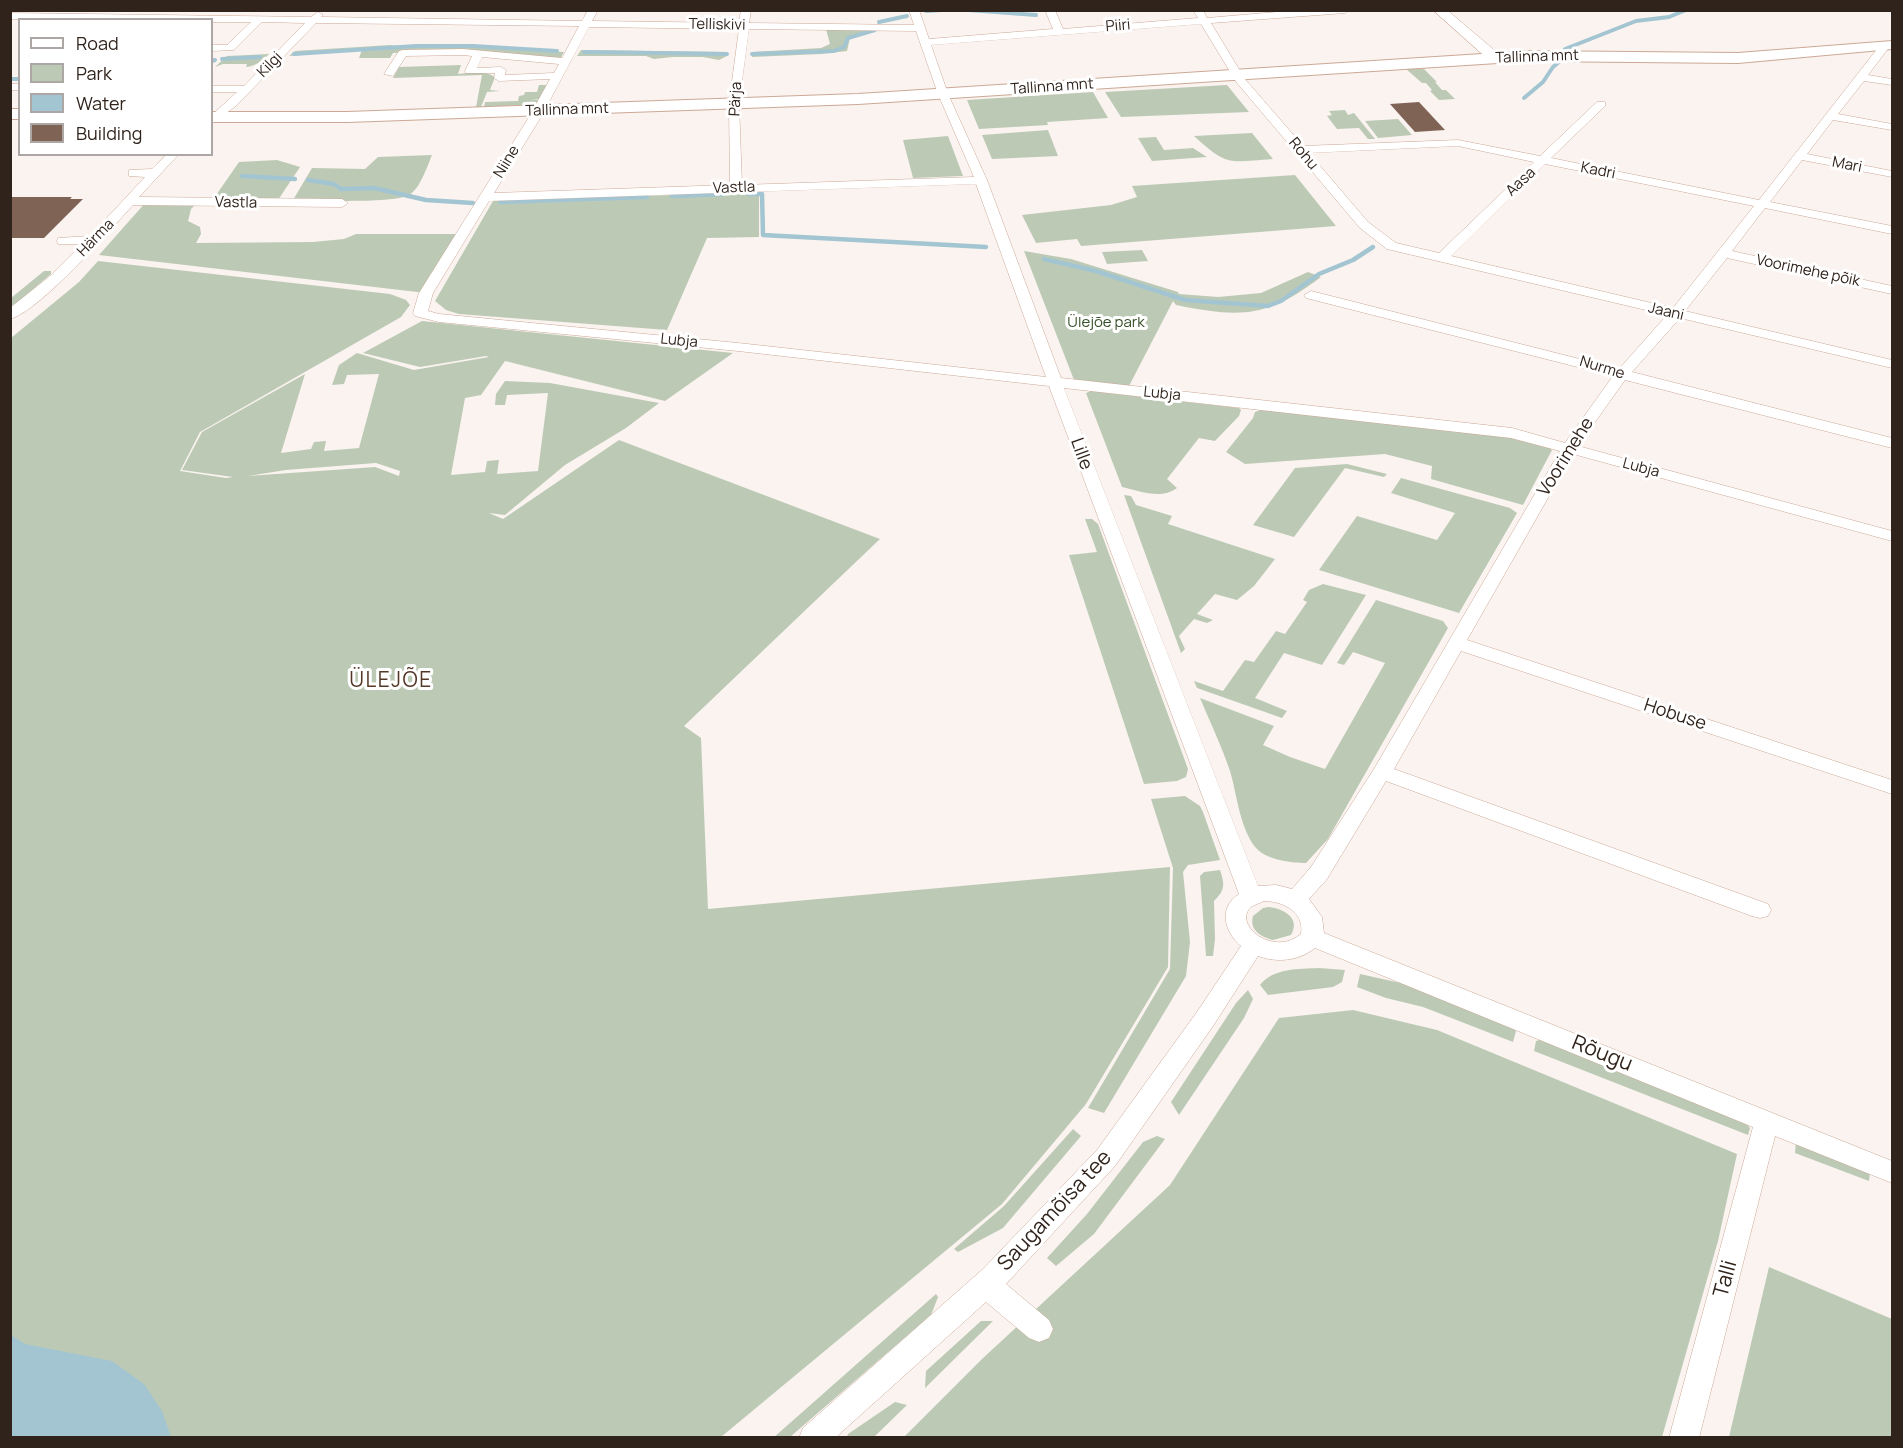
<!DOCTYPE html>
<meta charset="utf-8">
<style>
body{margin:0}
#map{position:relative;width:1903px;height:1448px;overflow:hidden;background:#fbf3f0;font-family:Manrope,sans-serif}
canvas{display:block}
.frame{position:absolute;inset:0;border:12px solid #30231c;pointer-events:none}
.legend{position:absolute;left:18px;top:18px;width:195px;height:138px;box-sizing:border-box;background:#fff;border:2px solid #aca7a4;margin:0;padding:8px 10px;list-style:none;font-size:18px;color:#30231c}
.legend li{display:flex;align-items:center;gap:12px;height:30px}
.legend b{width:30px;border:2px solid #aca7a4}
</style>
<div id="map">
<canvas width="1903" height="1448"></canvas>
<div class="frame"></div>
<ul class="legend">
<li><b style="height:8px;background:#fff"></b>Road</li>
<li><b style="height:16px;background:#bccab5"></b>Park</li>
<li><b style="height:16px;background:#a3c5d2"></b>Water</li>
<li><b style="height:16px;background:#7f6456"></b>Building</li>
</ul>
</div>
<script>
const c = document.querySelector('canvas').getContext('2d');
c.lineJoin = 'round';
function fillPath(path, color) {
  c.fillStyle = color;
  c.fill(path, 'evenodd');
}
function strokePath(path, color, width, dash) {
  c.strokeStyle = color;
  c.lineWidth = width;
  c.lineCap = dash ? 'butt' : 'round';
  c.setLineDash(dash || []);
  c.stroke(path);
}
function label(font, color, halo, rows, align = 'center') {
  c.font = font + ' Manrope,sans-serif';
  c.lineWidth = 6;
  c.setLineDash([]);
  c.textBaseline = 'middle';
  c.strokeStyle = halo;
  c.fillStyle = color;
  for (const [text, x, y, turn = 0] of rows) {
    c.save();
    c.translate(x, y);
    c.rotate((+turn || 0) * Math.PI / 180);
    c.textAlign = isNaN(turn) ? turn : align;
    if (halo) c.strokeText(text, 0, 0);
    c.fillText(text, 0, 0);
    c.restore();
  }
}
fillPath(new Path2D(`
 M826 29H882L850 38 847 51 821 54 752 57V52L821 48 830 44Z
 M390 45 398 46 381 49 471 46 564 52 560 59 464 50 393 53 390 58H359L362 50 289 56 295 51Z
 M581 50 727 52V56L719 60 703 57H673L654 59 646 56H577Z
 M269 54C262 61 256 66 246 67L247 64H223L215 67 227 56Z
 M461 65 458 74C471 73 484 70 495 77L490 90 500 91 487 92 481 107H476L482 75 393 78 399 67Z
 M1406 69H1424L1437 82H1435L1442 90H1446L1455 99 1439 100 1430 91 1432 90 1426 83H1422Z
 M539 85H548L541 99 531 100H540L538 104 484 107 485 102 518 101 519 96 524 95 525 92H537Z
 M1227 85 1249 112 1121 117 1105 92Z
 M1093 92 1108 118 1047 122 1048 125 979 129 967 100Z
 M1345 110 1348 115 1354 113 1375 139H1368L1359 128 1337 129 1327 116 1332 115 1329 111Z
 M1398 119 1412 135 1378 138 1365 121Z
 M1048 130 1058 156 992 159 982 135Z
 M1252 133 1273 159C1228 162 1228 167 1194 136Z
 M948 136 963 176 913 178 903 140Z
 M1156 137 1164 150 1193 148 1207 157 1152 161 1138 138Z
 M432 155C427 167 420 189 409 195 392 204 315 200 293 200L312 168 365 169 378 157Z
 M277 160 300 167 278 200 212 201 239 162Z
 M1295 175 1336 226 1081 246 1077 239 1036 243 1022 215 1111 205 1137 197 1132 186Z
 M759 192V237L707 238 667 330 459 314 446 310 435 301 493 201Z
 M146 202 197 203 191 209 188 221 200 227 201 234 196 243 313 242 344 239 356 234H463L426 293 99 255Z
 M1142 250 1148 261 1107 264 1102 252Z
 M1024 251 1071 259 1178 292 1179 294 1218 297 1261 293 1308 272 1321 277C1267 318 1241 318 1176 305L1173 301 1129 386 1074 380Z
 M98 261 390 294 406 300 410 305 401 317 200 432 180 471 226 478 233 477 182 470 202 432 305 374 281 453 311 449 314 442 326 441 324 451 359 448 379 374 347 375 344 384 332 385 339 365 357 353 414 370 489 357 486 356 420 367 363 353 422 321 733 353 665 401 505 361 481 395 465 398 451 475 485 472 487 461 499 460 497 474 538 471 548 393 507 395 505 405H495L496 394 505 381 550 383 659 403 626 428 565 465 505 515 489 513 503 519 619 440 880 539 684 726 701 738 708 909 1170 867 1168 967 1086 1104 1002 1204 721 1437 11 1438V338L79 282ZM376 463 400 471 399 476 375 467 248 476 286 470Z
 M44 271H51V274L18 302 11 306V298Z
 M1091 391 1239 408 1241 410 1239 416 1215 441 1199 438 1167 479 1177 488C1161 500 1140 491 1122 487L1086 393Z
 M1263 409 1506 436 1546 445 1552 450 1523 505 1431 479 1432 466 1385 454 1245 464 1226 452 1253 418 1255 412Z
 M1347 464 1387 474 1384 477 1345 468 1294 537 1253 525 1295 468Z
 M1401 478 1510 508 1517 513 1459 613 1319 570 1357 516 1437 540 1455 513 1391 493Z
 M1124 495 1131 496 1136 505 1172 516 1168 524 1275 559 1254 586 1237 600 1215 594 1197 614 1213 620 1207 623 1194 619 1179 636 1185 649 1181 653Z
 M1085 519H1092L1098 524 1188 769 1186 777 1177 781 1144 784 1069 555 1097 552Z
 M1323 584 1366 595 1322 665 1284 653 1255 698 1287 711 1282 718 1197 688 1194 681 1223 691 1245 660 1254 662 1276 631 1285 634 1307 602 1303 600 1309 590Z
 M1376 600 1443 621 1448 628 1328 839 1306 863C1292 863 1269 860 1258 850 1240 832 1237 794 1230 771 1222 747 1210 722 1200 698L1274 726 1263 745 1290 757 1325 769 1385 663 1353 652 1344 665 1337 663Z
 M1185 796 1200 806 1203 812 1220 860 1188 865 1183 872 1190 942 1186 976 1104 1113 1088 1108 1170 969 1173 868 1151 799Z
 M1220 870C1225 885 1225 890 1214 901L1215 939 1213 956H1206L1200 876 1204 872Z
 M1269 907C1284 909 1301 918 1291 935L1273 940C1261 937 1249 930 1253 916L1263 908Z
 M1319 968 1345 970 1342 982 1333 987 1268 995 1260 985C1273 968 1299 969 1319 968Z
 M1360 974 1414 986 1511 1026 1516 1031 1513 1042 1423 1007 1386 998 1357 987Z
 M1248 990 1253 999 1244 1018 1179 1115 1171 1102 1236 1003Z
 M1353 1010 1437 1030 1737 1154 1718 1241 1662 1437 903 1438 982 1359 1170 1185 1279 1018Z
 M1543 1039 1743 1120 1750 1128 1748 1135 1534 1051 1536 1041Z
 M1073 1129 1081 1136 1003 1228 958 1252 954 1249 1004 1206Z
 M1157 1136 1165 1139 1094 1234 1056 1266 1047 1258 1087 1214 1143 1142Z
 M1796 1142 1870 1172 1869 1181 1795 1153Z
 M1769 1267 1892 1319V1437H1729Z
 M936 1294 938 1297 931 1315 790 1437 773 1438Z
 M981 1321H993L925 1388 926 1371Z
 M895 1402 907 1405 874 1437H847L848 1434Z`), '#bccab5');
fillPath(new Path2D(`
 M11 1335 25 1344 112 1361 144 1384 162 1411 171 1437H11Z`), '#a3c5d2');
strokePath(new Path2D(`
 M968 10 1036 15
 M926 11 942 10
 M879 22 907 16
 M1565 49 1636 21 1669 17 1686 10
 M584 52 727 54
 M294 54 416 46H473L557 51
 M752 54 834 51 844 47 848 38 875 30
 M222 59 260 57
 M212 61 215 60
 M10 79H20
 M1524 98 1543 82 1553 67 1559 62`), '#a3c5d2', 4);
strokePath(new Path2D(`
 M242 176 295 179
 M308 180 334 184 341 189 374 188 426 200 473 203
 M749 194H762L763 235 986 247
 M672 196 724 194
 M500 202 647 197
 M1044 259 1096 271 1185 300 1268 306 1281 301 1319 274 1353 260 1373 247`), '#a3c5d2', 4.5);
fillPath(new Path2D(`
 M1419 102 1445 130 1415 132 1390 104Z
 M10 197H72L70 199H83L44 238H10Z`), '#7f6456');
const minor = new Path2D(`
 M588 10H598L592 21 739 23 741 10H751L749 23 914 25 909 10H919L929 39 1053 29 1045 10H1055L1063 29 1198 18 1193 10H1203L1207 18 1300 10H1349L1345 13 1211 23 1245 79 1303 146 1458 140 1540 156 1597 102H1605V106L1551 158 1759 200 1881 44H1889L1890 46 1868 75 1892 79V85L1864 81 1838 114 1892 124V130L1833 120 1807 154 1892 171V177L1802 160 1770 202 1892 226V234L1765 208 1732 251 1892 286V294L1727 258 1685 311 1892 360V368L1680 318 1632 372 1892 438V448L1625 380 1578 446 1892 531V541L1573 454 1467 640 1892 780V794L1461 651 1394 769 1768 904 1771 910 1768 916 1760 918 1752 916 1386 781 1327 879 1309 899 1322 917 1324 933 1892 1161V1183L1775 1136 1699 1438H1669L1753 1127 1315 948C1299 961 1277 963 1258 956L1213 1026 1115 1166 1006 1284 1049 1320 1053 1329 1049 1338 1039 1342 1029 1338 986 1302 835 1438H799L803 1428 983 1269 1097 1150 1197 1012 1241 946C1224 932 1218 907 1239 894L1049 386 738 351 439 322 415 316 413 313 419 293 529 117 550 79 499 81 494 78 495 73H466L465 71 472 56 463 55 406 56 393 76 384 74 399 51 403 50 463 49 562 58 579 26 316 23 236 106 212 123V115L237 92H212V86H244L305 23 262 22 234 50 212 51V45H227L251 22H212V20L10 19V13L311 17 318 12 323 15 321 17 582 21ZM1201 24 1237 83 1360 228 1387 249 1667 315 1619 369 1311 291 1304 295 1306 298 1613 376 1565 443 1512 428 1061 378 987 180 948 94 931 45ZM589 27 739 29 729 104 730 185 494 193 541 117ZM749 29 916 31 938 94 974 177 742 185 739 104ZM482 57 559 64 554 73 505 75 506 70 501 67 477 68ZM1458 146 1534 162 1439 253 1396 243 1368 222 1309 153ZM1545 164 1754 206 1673 308 1451 256ZM976 184 1046 377 738 343 439 314 428 311 433 293 489 201ZM1064 388 1511 438 1560 451 1374 769 1311 867 1292 889 1276 885 1258 886ZM1264 901C1283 901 1305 912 1301 934 1273 958 1232 924 1251 907 1254 905 1260 903 1264 901Z
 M10 84H20V90H10Z
 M167 154H179L139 197 342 199 348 203 342 207 133 205C110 230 40 311 10 319V308L50 276 83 244H58L57 241 58 238 90 236 145 177 129 176V170L152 169Z`);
const tertiary = new Path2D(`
 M1433 10H1447L1500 55 1502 58 1500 61H1490Z`);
const secondary = new Path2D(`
 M1892 41V49L1738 63 1529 61 858 104 347 122H212V112H347L858 94 1529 51 1738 53Z
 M10 109H20V119H10Z`);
strokePath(minor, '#cca896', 1);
strokePath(tertiary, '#cca896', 1);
strokePath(secondary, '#cca896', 2);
fillPath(minor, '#fff');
fillPath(tertiary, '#fff');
fillPath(secondary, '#fff');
label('15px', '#30231c', '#fff', [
 ["Telliskivi",717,25,1],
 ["Piiri",1118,26,-5],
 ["Tallinna mnt",1537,57,-2],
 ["Kilgi",270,65,-46],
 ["Tallinna mnt",1052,87,-4],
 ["Pärja",736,99,-87],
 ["Tallinna mnt",567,110,-2],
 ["Rohu",1303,154,50],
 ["Niine",507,162,-59],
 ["Mari",1847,165,11],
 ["Kadri",1598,171,11],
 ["Aasa",1521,182,-43],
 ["Vastla",734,188,-2],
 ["Vastla",236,203,1],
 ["Härma",96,238,-46],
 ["Voorimehe põik",1808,271,12],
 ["Jaani",1666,312,13],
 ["Lubja",679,341,6],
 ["Nurme",1602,368,17],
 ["Lubja",1162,394,6],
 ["Lubja",1641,468,15]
]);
label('15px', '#354f27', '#fff', [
 ["Ülejõe park",1106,323]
]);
label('18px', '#30231c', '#fff', [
 ["Lille",1081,454,70],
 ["Voorimehe",1566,457,-58],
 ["Hobuse",1675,715,18]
]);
c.letterSpacing = '1.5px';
label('21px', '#553828', '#fff', [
 ["ÜLEJÕE",391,681]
]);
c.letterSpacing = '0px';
label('21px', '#30231c', '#fff', [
 ["Rõugu",1602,1054,22],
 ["Saugamõisa tee",1055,1211,-47],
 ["Talli",1726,1279,-75]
]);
</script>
